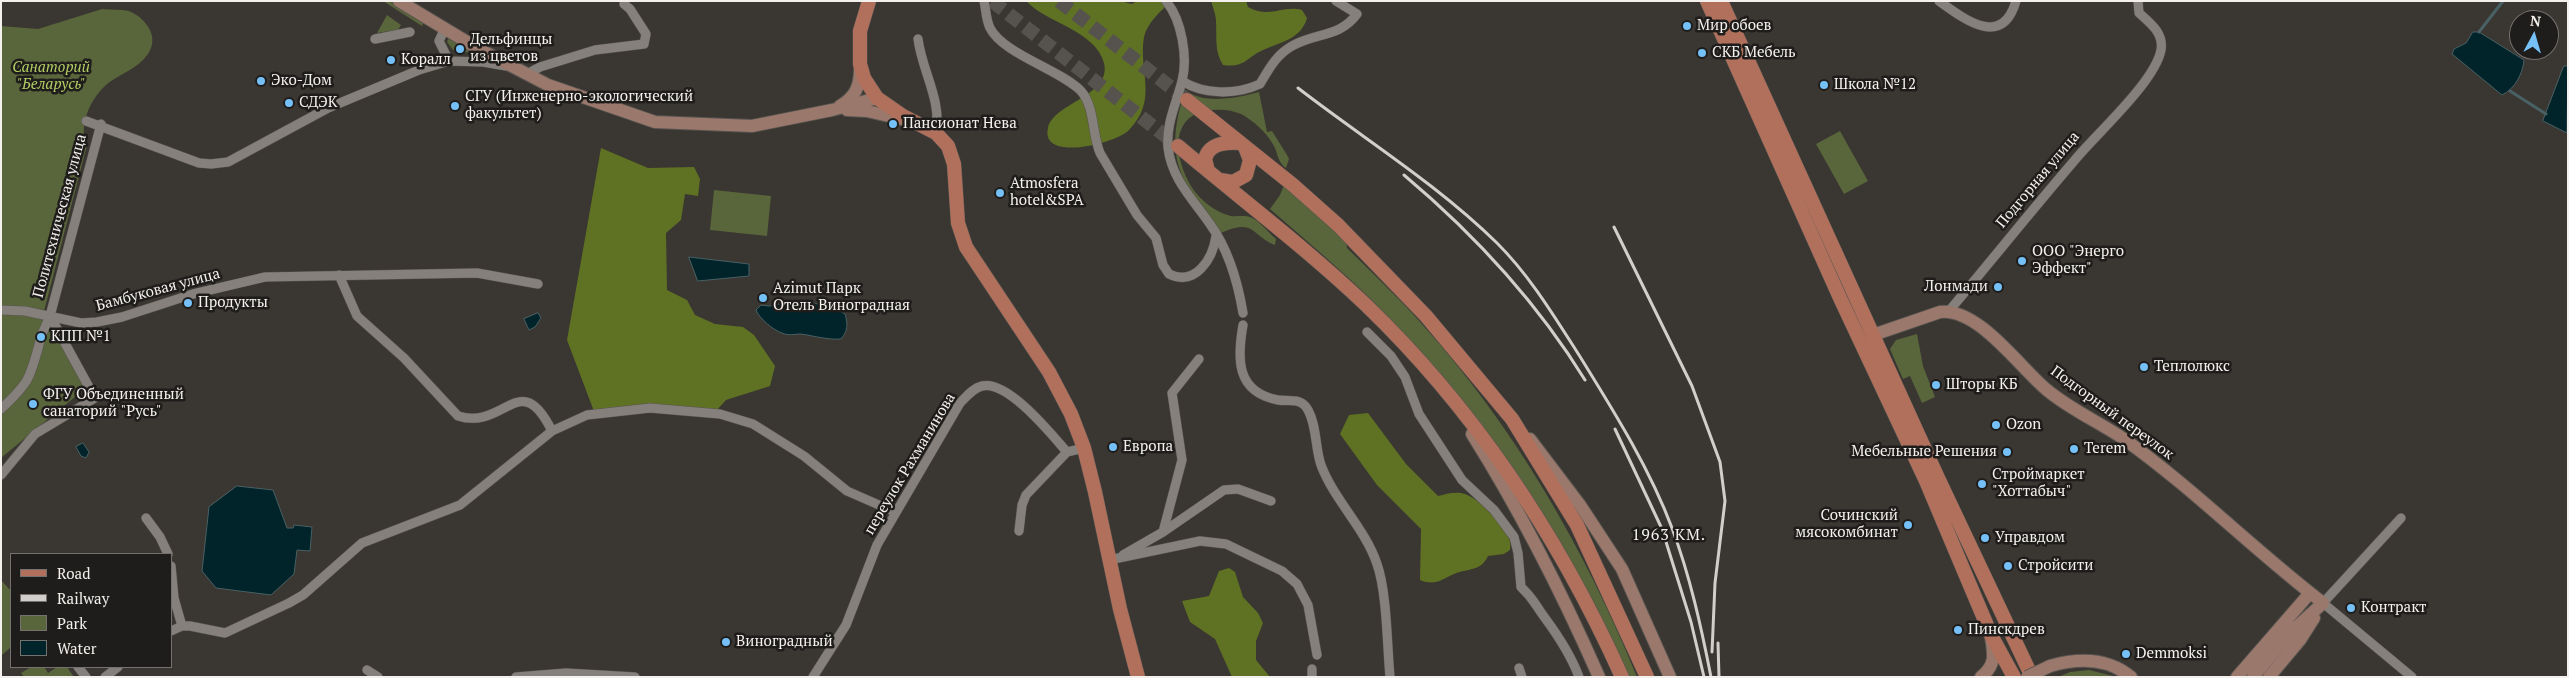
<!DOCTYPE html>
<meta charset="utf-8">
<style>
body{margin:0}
#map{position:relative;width:2569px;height:678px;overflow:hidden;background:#3a3631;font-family:"PT Serif",serif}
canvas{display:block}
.frame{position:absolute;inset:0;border:2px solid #f3f0ed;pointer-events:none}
.legend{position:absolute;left:10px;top:553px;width:162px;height:115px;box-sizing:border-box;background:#1f1d1b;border:1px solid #74716f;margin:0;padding:6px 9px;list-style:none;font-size:15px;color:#f3f0ed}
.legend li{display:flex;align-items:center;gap:10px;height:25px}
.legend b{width:25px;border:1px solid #74716f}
.north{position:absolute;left:2509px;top:10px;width:50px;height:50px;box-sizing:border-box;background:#1f1d1b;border:1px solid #74716f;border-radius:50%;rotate:6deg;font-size:14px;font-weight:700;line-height:20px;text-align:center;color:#f3f0ed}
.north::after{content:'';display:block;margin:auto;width:18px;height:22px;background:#75c0f6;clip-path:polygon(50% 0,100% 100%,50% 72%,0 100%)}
</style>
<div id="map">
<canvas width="2569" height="678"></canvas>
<div class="frame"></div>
<ul class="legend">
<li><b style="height:6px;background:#b0705c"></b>Road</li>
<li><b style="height:6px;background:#d2cecb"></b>Railway</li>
<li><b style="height:14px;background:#59653b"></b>Park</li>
<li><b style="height:14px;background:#00242a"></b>Water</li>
</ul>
<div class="north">N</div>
</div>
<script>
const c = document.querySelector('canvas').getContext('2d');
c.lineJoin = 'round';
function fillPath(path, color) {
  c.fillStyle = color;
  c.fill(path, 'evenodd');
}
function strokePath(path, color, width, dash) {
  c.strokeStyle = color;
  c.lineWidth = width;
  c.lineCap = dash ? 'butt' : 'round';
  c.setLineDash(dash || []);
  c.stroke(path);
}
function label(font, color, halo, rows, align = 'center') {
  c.font = font + ' "PT Serif",serif';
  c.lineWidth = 5;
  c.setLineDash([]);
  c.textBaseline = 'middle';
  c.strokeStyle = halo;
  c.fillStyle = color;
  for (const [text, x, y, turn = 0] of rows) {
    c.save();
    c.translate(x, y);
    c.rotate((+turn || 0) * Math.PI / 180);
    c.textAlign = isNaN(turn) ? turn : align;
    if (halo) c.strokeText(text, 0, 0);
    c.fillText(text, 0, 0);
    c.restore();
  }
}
fillPath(new Path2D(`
 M383 1H389L424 21 422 26Z
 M102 9C110 10 121 9 129 11 146 18 160 37 148 54 137 70 118 74 105 86 90 100 78 126 87 145L43 315 87 387 1 458V26L38 29Z
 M387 15 401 25 398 30 377 33Z
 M449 37 477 54 453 50 447 42Z
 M1185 90C1205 105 1236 98 1259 92L1267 132 1272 131 1287 155 1289 159 1286 168C1278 163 1278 154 1274 146 1267 133 1254 121 1241 114 1232 110 1222 109 1212 110 1164 114 1176 167 1196 193 1205 204 1218 213 1231 216 1237 217 1244 215 1250 217 1259 220 1269 233 1276 239L1275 245C1250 235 1255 217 1219 234 1213 216 1202 206 1191 191 1168 158 1174 126 1185 90Z
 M1840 131 1868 181 1844 194 1816 144Z
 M1284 185 1346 241 1347 248C1372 273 1398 297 1421 323 1514 426 1585 549 1637 677H1628C1571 545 1498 440 1403 333 1363 288 1316 249 1270 209L1280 195Z
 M714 190 771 196 767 236 710 230Z
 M1917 334 1923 366 1935 397 1922 403 1910 376 1903 379 1890 349 1896 340Z
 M1 580 11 591V647L1 656Z
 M31 667 45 668 48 673 57 667H67L74 677H24L21 673Z
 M2089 670 2117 677H2058L2070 672Z`), '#59653b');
fillPath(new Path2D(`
 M1026 1H1120L1132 4 1137 1H1171C1161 11 1147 23 1144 37 1138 72 1159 99 1129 130 1117 143 1040 163 1048 128 1053 103 1112 96 1104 63 1095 30 1048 24 1026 1Z
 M1211 1H1246L1248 7C1270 19 1282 5 1302 10L1307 18C1301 40 1279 42 1261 51 1245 59 1244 68 1223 65 1214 51 1217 37 1216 21 1216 15 1213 8 1211 1Z
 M601 148 648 168 694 167 700 179 698 196 685 194 681 220 666 233 667 290 687 300 695 315 715 324 743 327 754 335 775 366 770 386 726 400 716 411 654 407 595 414 567 340Z
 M1368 413 1406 464 1438 496C1446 494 1456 491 1465 494 1482 501 1515 530 1510 550L1504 554 1488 556C1481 572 1467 568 1454 574 1441 580 1435 586 1420 580L1421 529 1377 485 1340 434 1349 415Z
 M1229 568 1235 572 1243 597 1258 613 1263 623 1256 641V660L1270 677H1232L1215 639 1190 622 1182 601 1209 596 1219 571Z`), '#5f7223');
const water = new Path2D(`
 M2473 32H2479L2524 60C2523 73 2515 89 2502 95L2452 54 2454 49 2466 43Z
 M2564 66H2568L2567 133 2543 121Z
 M689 257 749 264V276L698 281Z
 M790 302 819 304 835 308 845 314C848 324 848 331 841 339 827 340 815 336 801 334 794 334 789 336 782 333 773 330 759 318 756 310L761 305 769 306Z
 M538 313 541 318 535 327 529 330 524 319Z
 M83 443 89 452 86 458 81 456 76 447Z
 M237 486 273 490 287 528H293L294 525 312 527 310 551 297 550 294 574 271 595 216 588 202 571 209 507Z`);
fillPath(water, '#00242a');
strokePath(water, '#496164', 1);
strokePath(new Path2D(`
 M2479 32 2503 1
 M2510 91 2546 114`), '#496164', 3);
strokePath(new Path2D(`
 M992 1 1177 145
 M1059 1 1187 100`), '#56524d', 14, [14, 7]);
const street = new Path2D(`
 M984 1C986 10 986 20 990 28 1003 54 1061 70 1081 91 1095 107 1092 135 1100 153L1137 215 1156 238 1163 265 1169 274C1196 287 1213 258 1216 236
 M1166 1C1182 20 1188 58 1182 81 1176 105 1166 123 1168 148 1172 180 1193 199 1210 224 1228 249 1238 283 1243 313
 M1939 1C1964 19 2002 49 2016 1
 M445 28 439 41 449 61
 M375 39 410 32
 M918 39C922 71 942 100 936 133
 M527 74 540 67 595 50 644 44 646 34 630 9 624 4
 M1182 81C1204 95 1236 95 1260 84 1269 69 1276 55 1292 46 1317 32 1339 38 1357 14L1336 1
 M86 121 199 163 211 164 228 162 328 108 419 70 449 61 483 62 506 66
 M339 275 357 316 404 358 458 416C505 431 520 366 552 431
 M1 310 25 311 81 323 97 322 122 317 193 294 265 277 477 273 538 284
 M1949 311C1991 261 2032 210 2074 161 2096 134 2155 82 2161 50 2164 33 2150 23 2139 13L2138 1
 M1243 325C1237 359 1236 392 1278 400 1289 402 1301 397 1308 410 1317 426 1315 448 1321 465 1334 500 1365 528 1377 564 1387 592 1387 645 1390 677
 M1367 332 1391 356 1405 377 1419 414 1462 480 1494 510 1514 537 1518 553 1521 587C1535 600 1535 605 1545 618 1559 637 1571 655 1579 677
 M42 334 50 316 101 124
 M1 409C30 382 30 378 40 341
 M1 475 35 434 95 398 50 316
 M146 518 160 537 168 554
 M2401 518 2323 603 2412 677
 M1019 531 1022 505 1026 495 1067 452 1084 448
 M1163 532 1182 460 1172 393 1199 359
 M1123 555 1163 532 1224 490 1238 489 1271 501
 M1109 560 1200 541 1226 544 1282 571 1297 584 1308 605 1317 655
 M171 566 174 598 182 626
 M171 631 182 626H190L225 633 289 603 303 595 362 543 460 505 552 431 587 415 650 408 720 414 753 424 804 456 847 491 895 512
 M78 667 86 677
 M1519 668 1522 677
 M1312 669V677
 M367 670 378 677
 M105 677 118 667
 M516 677 566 673 635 677
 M813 677 846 625 877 545 960 403C966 397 973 388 982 386 1008 380 1051 434 1067 452`);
const secondary = new Path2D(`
 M399 1 477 48 548 85 655 122 752 126 832 110 877 98
 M840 106C855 97 860 87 860 69
 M847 110 867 111 906 120
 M1873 335 1940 312C1978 307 2020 368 2047 390 2071 410 2099 422 2124 439 2194 489 2255 551 2323 603
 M1472 434C1521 512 1562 593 1599 677
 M1530 439 1580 505 1622 569 1670 677
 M2050 666C2078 658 2108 658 2131 677
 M1981 677C1996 665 1994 655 1991 637
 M2237 677 2310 593
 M2253 677 2292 631 2323 603
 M2269 677 2300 640 2314 618`);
const primary = new Path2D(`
 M869 1 860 31V64L864 78 877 98 903 116 936 133 948 146 954 164 958 223 966 247 1049 372 1071 414 1084 448 1095 492 1120 609 1138 677
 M1707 1 1840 298 1926 481 1991 635 2014 677
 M1721 1 1938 478 2032 677
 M1187 100 1293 185 1338 225 1426 316 1512 419 1577 525 1647 677
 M1178 146C1241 199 1306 248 1366 305 1475 410 1560 539 1622 677
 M1208 171 1205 159C1209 143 1226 142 1240 143
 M1220 180 1233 182 1246 175 1250 160 1245 147`);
strokePath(street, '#585450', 10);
strokePath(secondary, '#585450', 14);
strokePath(primary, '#585450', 15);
strokePath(street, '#85807b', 9);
strokePath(secondary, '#9a786c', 12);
strokePath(primary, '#b0705c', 14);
strokePath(new Path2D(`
 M1298 88C1364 139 1437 184 1497 243 1530 276 1554 316 1579 355 1613 410 1649 467 1672 528 1690 576 1701 626 1711 677
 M1404 175C1474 234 1537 302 1585 380
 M1614 227 1692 386 1720 462 1725 501 1715 583 1712 652
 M1615 429 1662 529 1691 622 1704 677
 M1718 643 1719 677`), '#d2cecb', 3);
const secondaryBridge = new Path2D(`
 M2027 677 2050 666`);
strokePath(secondaryBridge, '#585450', 14, []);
strokePath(secondaryBridge, '#9a786c', 12);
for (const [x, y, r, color] of [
 [1687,26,5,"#75c0f6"],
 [460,49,5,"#75c0f6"],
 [1702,53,5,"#75c0f6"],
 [391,60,5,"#75c0f6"],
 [261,81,5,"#75c0f6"],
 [1824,85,5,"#75c0f6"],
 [289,103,5,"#75c0f6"],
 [455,106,5,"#75c0f6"],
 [893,124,5,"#75c0f6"],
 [1000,193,5,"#75c0f6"],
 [2022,261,5,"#75c0f6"],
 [1998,287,5,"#75c0f6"],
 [763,298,5,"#75c0f6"],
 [188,303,5,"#75c0f6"],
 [41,337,5,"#75c0f6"],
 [2144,367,5,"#75c0f6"],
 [1936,385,5,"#75c0f6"],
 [33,404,5,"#75c0f6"],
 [1996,425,5,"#75c0f6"],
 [1113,447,5,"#75c0f6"],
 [2074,449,5,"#75c0f6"],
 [2007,452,5,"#75c0f6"],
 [1982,484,5,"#75c0f6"],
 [1908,525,5,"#75c0f6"],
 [1985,538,5,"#75c0f6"],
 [2008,566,5,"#75c0f6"],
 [2351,608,5,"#75c0f6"],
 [1958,630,5,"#75c0f6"],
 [726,642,5,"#75c0f6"],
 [2126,654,5,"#75c0f6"]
]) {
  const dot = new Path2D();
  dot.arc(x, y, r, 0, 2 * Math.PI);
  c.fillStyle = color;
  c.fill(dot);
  strokePath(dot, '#1f1d1b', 2);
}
label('15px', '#f3f0ed', '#1f1d1b', [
 ["Мир обоев",1697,26],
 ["Дельфинцы",470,40],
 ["из цветов",470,57],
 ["СКБ Мебель",1712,53],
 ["Коралл",401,60],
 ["Эко-Дом",271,81],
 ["Школа №12",1834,85],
 ["СГУ (Инженерно-экологический",465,97],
 ["факультет)",465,114],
 ["СДЭК",299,103],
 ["Пансионат Нева",903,124],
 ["Atmosfera",1010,184],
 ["hotel&SPA",1010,201],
 ["ООО \"Энерго",2032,252],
 ["Эффект\"",2032,269],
 ["Лонмади",1988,287,"right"],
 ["Azimut Парк",773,289],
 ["Отель Виноградная",773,306],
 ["Продукты",198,303],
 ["КПП №1",51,337],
 ["Теплолюкс",2154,367],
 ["Шторы КБ",1946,385],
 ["ФГУ Объединенный",43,395],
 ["санаторий \"Русь\"",43,412],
 ["Ozon",2006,425],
 ["Европа",1123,447],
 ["Terem",2084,449],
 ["Мебельные Решения",1997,452,"right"],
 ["Строймаркет",1992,475],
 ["\"Хоттабыч\"",1992,492],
 ["Сочинский",1898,516,"right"],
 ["мясокомбинат",1898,533,"right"],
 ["Управдом",1995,538],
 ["Стройсити",2018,566],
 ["Контракт",2361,608],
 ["Пинскдрев",1968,630],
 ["Виноградный",736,642],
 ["Demmoksi",2136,654]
], 'left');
label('italic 15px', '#b3ce65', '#1f1d1b', [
 ["Санаторий",51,68],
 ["\"Беларусь\"",51,85]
]);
label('15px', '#f3f0ed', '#1f1d1b', [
 ["Подгорная улица",2038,180,-50],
 ["Политехническая улица",60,216,-75],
 ["Бамбуковая улица",158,290,-15],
 ["Подгорный переулок",2112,413,36],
 ["переулок Рахманинова",910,464,-59]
]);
c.letterSpacing = '1px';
label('16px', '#f3f0ed', '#1f1d1b', [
 ["1963 КМ.",1669,535]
]);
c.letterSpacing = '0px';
</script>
